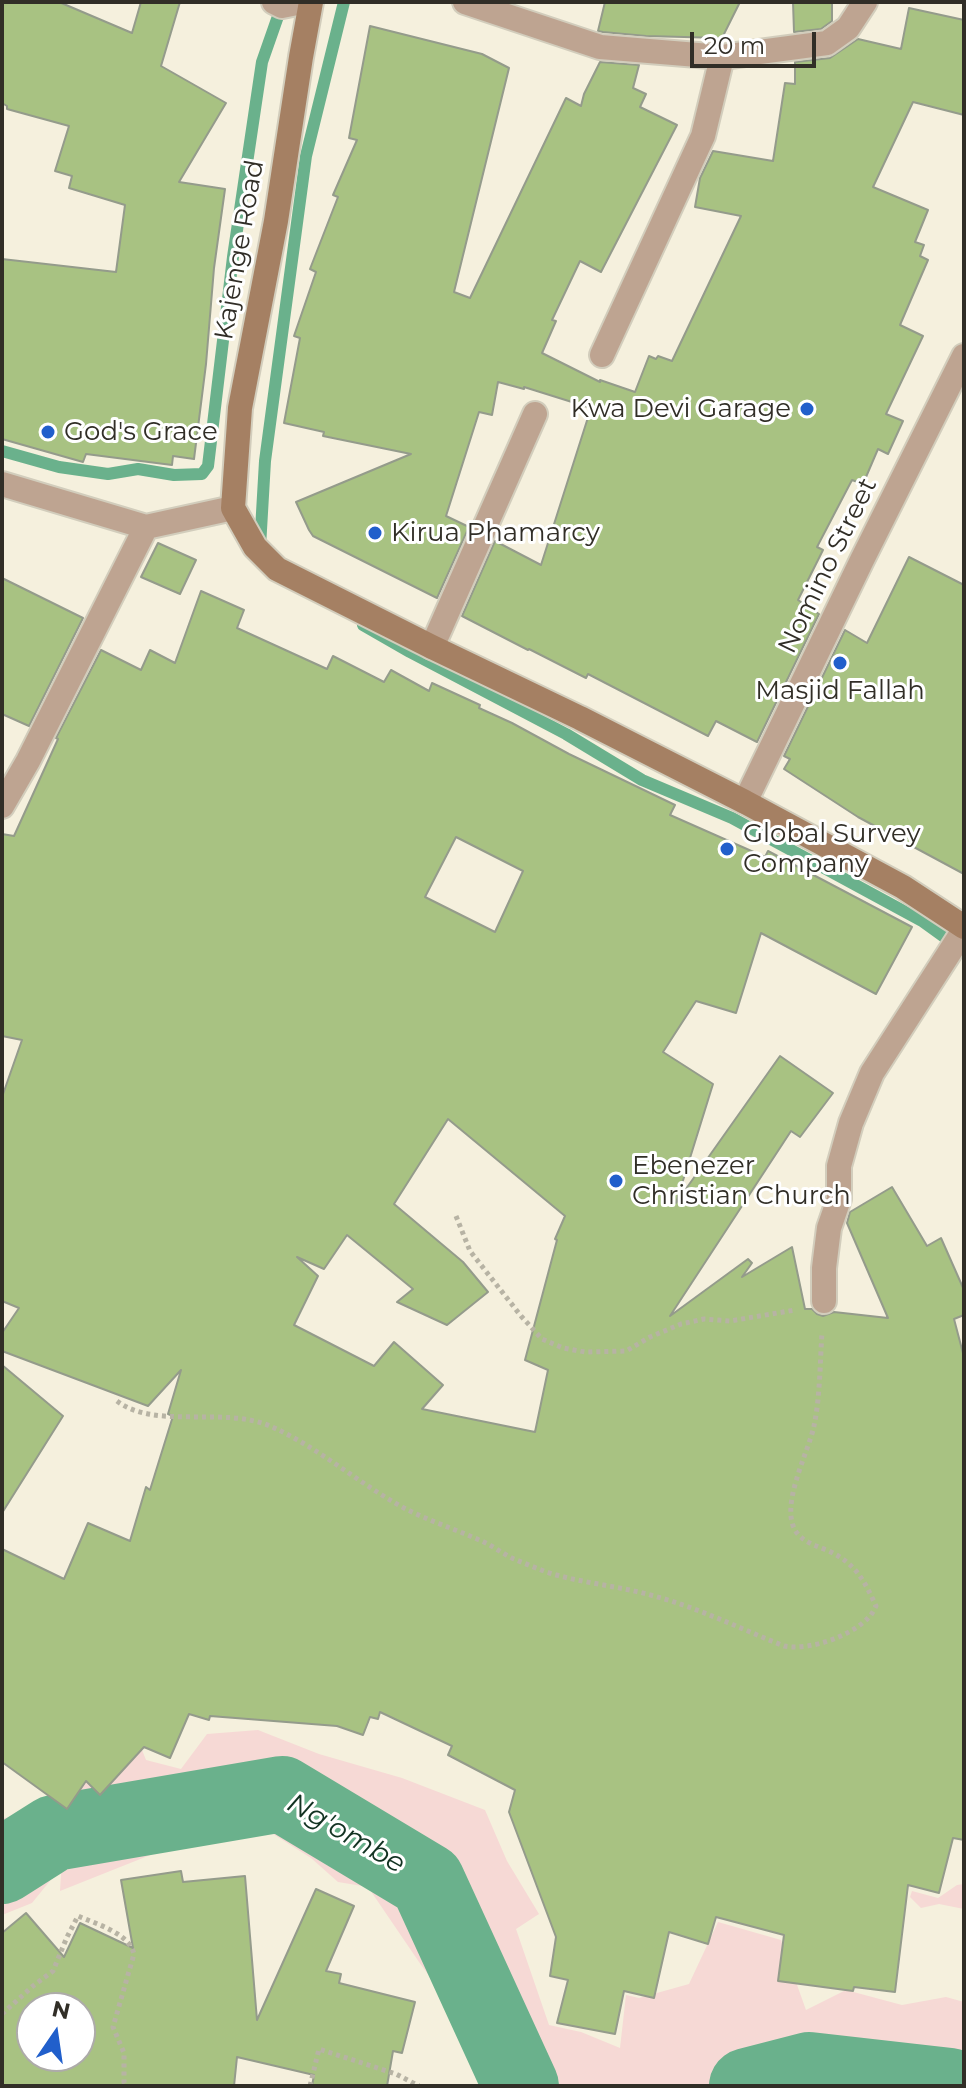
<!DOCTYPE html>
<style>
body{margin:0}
#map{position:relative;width:966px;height:2088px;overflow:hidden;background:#f5f0dd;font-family:Montserrat,sans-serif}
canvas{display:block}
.frame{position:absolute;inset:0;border:4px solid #312e27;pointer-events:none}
.north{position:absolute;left:16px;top:1992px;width:80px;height:80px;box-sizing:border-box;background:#fff;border:2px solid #adaba9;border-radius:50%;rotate:13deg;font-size:22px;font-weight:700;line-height:32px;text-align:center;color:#312e27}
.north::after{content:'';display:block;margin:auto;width:28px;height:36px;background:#215fcb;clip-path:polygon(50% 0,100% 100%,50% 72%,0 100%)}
.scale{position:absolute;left:690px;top:32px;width:126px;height:36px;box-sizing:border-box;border:4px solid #312e27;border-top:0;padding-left:10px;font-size:24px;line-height:28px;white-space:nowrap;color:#312e27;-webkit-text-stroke:6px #fff;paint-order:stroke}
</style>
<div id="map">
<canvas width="966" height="2088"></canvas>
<div class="frame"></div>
<div class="north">N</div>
<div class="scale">20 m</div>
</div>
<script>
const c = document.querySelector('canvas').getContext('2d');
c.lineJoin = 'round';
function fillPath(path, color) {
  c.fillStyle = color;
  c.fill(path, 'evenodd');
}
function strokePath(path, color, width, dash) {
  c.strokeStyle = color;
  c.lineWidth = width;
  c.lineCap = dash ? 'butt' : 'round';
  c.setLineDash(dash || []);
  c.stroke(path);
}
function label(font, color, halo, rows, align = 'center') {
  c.font = font + ' Montserrat,sans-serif';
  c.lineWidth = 6;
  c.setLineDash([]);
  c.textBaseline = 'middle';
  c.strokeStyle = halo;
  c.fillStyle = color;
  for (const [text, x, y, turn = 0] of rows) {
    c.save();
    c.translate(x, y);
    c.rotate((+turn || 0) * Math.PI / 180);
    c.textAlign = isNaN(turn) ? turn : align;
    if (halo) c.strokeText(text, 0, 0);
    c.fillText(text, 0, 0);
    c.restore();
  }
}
fillPath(new Path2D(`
 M96 1720 132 1725 146 1760 181 1769 207 1734 258 1730 319 1754 402 1778 485 1810 507 1861 539 1914 516 1929 549 2025 581 2032 620 2048 626 1995 639 1998 689 1984 718 1922 781 1940 806 2010 846 1990 902 2005 946 1997 964 2002V2086H510L419 1962 368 1887 338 1882 311 1858 254 1822 193 1838 60 1891 63 1841Z
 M33 1816 67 1822 59 1852 58 1871 32 1903 2 1915V1818Z
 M964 1884V1909L939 1904 921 1908 910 1897 912 1891 938 1898 957 1885Z`), '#f6d9d5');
strokePath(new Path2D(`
 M2 451 59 467 108 474 138 469 174 475 202 474 208 466 233 257 262 62 283 2
 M260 547 265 461 306 156 344 2
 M363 625 410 652 566 734 642 780 732 818 922 921 958 947`), '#6ab18c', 12);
strokePath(new Path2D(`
 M2 1866 54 1833 282 1794 427 1881 521 2086
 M747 2086 809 2070 950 2086`), '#6ab18c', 76);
const building = new Path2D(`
 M2 2H59L132 33 141 2H180L161 66 226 103 179 182 225 189 214 268 206 364 194 459 173 456 172 465 86 454 83 462 2 439V259L116 272 125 205 69 188 72 176 55 171 69 126 7 109V106L2 103Z
 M605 2H740L722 38 646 36 603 32 598 31Z
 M793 2H832V21L821 29 794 32Z
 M909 8 964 20V115L913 102 873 187 928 210 915 242 924 245 920 256 928 260 900 325 923 336 886 414 903 421 888 454 878 449 863 484 852 480 817 547 823 550 798 600 819 614 757 742 716 721 708 736 588 674 586 678 529 649 528 650 462 616 495 541 541 565 591 408 524 387V389L498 382 492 415 479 412 446 516 469 527 437 598 313 536 309 530 296 502 411 454 323 436 324 432 284 423 300 338 294 336 316 272 310 269 338 197 333 195 357 140 349 138 370 26 482 54 509 68 454 292 470 298 566 98 581 106 584 94 600 62 639 65 633 88 646 94 640 107 677 125 601 272 580 261 552 320 556 321 542 353 600 382V380L635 392 649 356 656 359 658 356 672 361 741 216 695 207 700 178 713 151 773 161 785 83 795 84V62L830 58 858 39 901 49Z
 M158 543 196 560 180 594 141 577Z
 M909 557 964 585V874L858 817 784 769 790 759 784 756 845 630 867 643Z
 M2 578 83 618 29 726 2 714Z
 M201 591 244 610 237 628 327 669 333 656 384 682 391 670 429 691 432 683 480 705 479 708 512 723 569 754 675 805 670 815 765 857 768 851 912 927 876 994 761 933 736 1013 696 1001 663 1052 713 1084 676 1203 780 1056 833 1093 800 1137 791 1131 670 1316 748 1259 752 1263 742 1277 792 1247 805 1309H812L817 1314 823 1316 834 1312 888 1318 847 1223 850 1212 892 1187 927 1246 941 1238 964 1290V1315L954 1319 964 1357V1840L953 1838 939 1893 908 1885 895 1992 854 1987 853 1991 778 1981 784 1935 716 1917 708 1944 669 1932 654 1998 624 1991 615 2034 557 2023 568 1980 550 1976 556 1937 509 1812 515 1790 448 1755 452 1746 380 1712 378 1719 370 1717 363 1735 337 1726 210 1716 209 1720 189 1714 170 1758 144 1747 100 1795 86 1781 67 1809 2 1762V1549L64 1579 88 1523 130 1541 146 1487 150 1490 173 1416 168 1414 181 1370 148 1406 2 1351V1333L19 1308 2 1301V1097L22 1040 2 1036V834L14 836 58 739 56 738 101 650 141 670 150 650 175 663ZM456 837 523 871 495 932 425 897ZM448 1119 565 1216 555 1239 557 1240 525 1360 548 1370 535 1432 422 1409 443 1385 394 1342 374 1366 294 1325 318 1276 297 1257 324 1269 347 1235 413 1289 397 1302 447 1325 488 1292 463 1262 394 1204Z
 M2 1365 63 1416 2 1513Z
 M181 1871 183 1882 245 1876 257 2020 316 1889 354 1906 326 1971 341 1974 339 1983 415 2002 402 2053 393 2051 387 2086H312L314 2075 237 2057 234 2086H2V1933L26 1913 64 1957 80 1923 133 1948 121 1880ZM32 2008H80V2056H32Z`);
fillPath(building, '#a8c282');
strokePath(building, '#949b8b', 2);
const street = new Path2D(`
 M274 2 282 6 302 2
 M465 2 600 47 722 57 827 43 848 28 865 2
 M602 355 703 136 722 57
 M2 484 146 527 233 508
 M432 647 535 414
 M745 802 862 560 964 356
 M2 806 28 761 146 527
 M824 1301V1268L829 1228 839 1199V1166L851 1123 872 1073 964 930`);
const secondary = new Path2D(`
 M311 2 301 57 276 221 240 408 233 508 255 547 277 569 432 647 580 718 745 802 903 887 964 927`);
strokePath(street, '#d2cdbc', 28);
strokePath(secondary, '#d2cdbc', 28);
strokePath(new Path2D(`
 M456 1216 470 1251 521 1316 542 1339 563 1348 585 1352 626 1351 650 1337 681 1324 704 1319 730 1321 795 1310
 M117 1401C155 1430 223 1406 270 1426 318 1447 358 1483 404 1508 431 1522 461 1531 488 1544 497 1549 505 1555 514 1559 529 1565 544 1572 560 1576 591 1584 623 1587 654 1596 699 1608 741 1629 784 1646 809 1651 852 1636 869 1617 871 1616 875 1608 876 1606 864 1580 856 1564 829 1551 817 1546 805 1543 797 1533 778 1508 808 1454 814 1426 820 1398 820 1362 822 1333
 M2 2014 33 1986 53 1971 67 1937 78 1916C96 1924 129 1933 134 1954L113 2027 124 2053V2082L126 2086
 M310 2086 319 2049 396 2074 419 2086`), '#b7b3a4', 5, [4, 4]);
strokePath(street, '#bea491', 24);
strokePath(secondary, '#a58063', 24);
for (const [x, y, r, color] of [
 [807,409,8,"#215fcb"],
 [48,432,8,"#215fcb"],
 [375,533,8,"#215fcb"],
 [840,663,8,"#215fcb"],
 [727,849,8,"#215fcb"],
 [616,1181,8,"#215fcb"]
]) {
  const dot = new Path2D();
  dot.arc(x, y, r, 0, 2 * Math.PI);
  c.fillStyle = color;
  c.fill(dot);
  strokePath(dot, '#fff', 3);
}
label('26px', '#312e27', '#fff', [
 ["Kajenge Road",240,250,-80],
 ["Nomino Street",828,566,-64]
]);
label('26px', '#312e27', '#fff', [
 ["Kwa Devi Garage",791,409,"right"],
 ["God's Grace",64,432],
 ["Kirua Phamarcy",391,533],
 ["Masjid Fallah",840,691,"center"],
 ["Global Survey",743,834],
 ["Company",743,864],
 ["Ebenezer",632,1166],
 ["Christian Church",632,1196]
], 'left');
label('italic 28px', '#123222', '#fff', [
 ["Ng'ombe",346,1834,30]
]);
</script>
